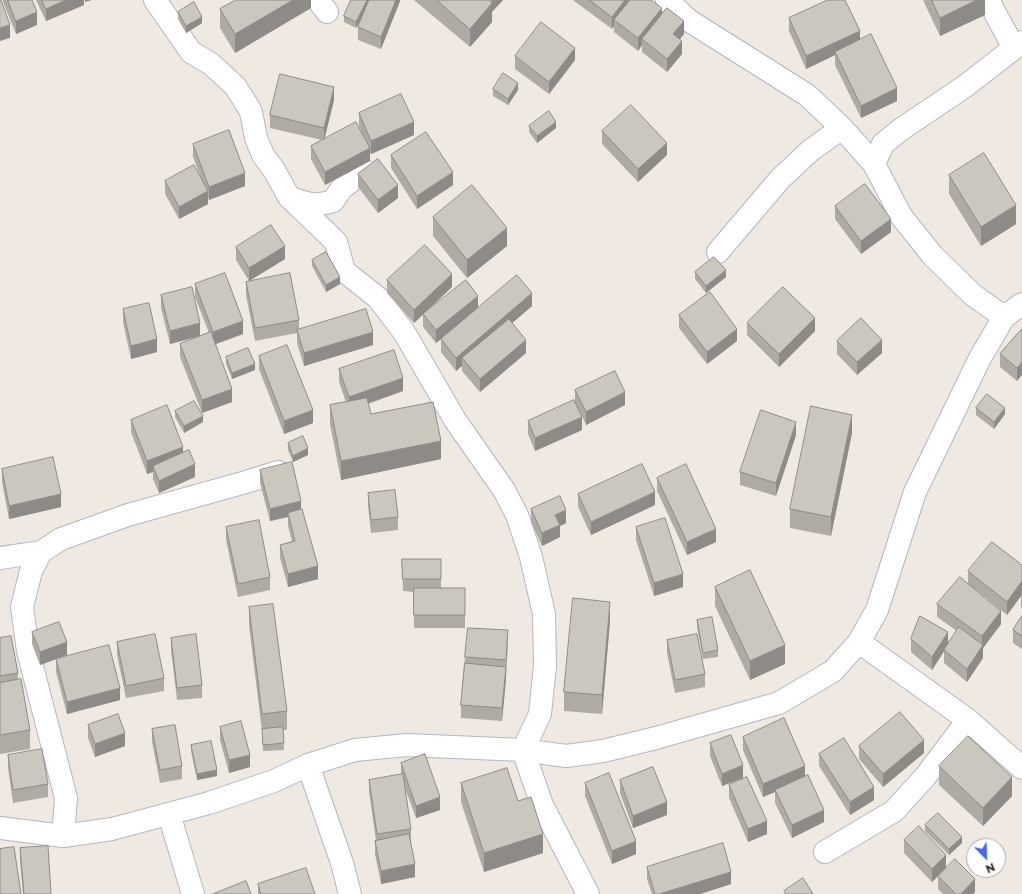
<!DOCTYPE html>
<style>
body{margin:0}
#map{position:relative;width:1022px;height:894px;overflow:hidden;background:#efe9e1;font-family:Montserrat,sans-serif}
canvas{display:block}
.north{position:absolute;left:966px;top:838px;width:40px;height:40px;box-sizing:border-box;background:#fff;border:1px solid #ababab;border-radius:50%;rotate:157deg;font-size:11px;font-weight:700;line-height:16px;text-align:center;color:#2e2e2e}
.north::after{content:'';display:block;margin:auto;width:14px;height:18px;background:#4264fb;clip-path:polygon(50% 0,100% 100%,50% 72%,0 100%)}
</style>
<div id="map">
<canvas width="1022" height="894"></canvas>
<div class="north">N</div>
</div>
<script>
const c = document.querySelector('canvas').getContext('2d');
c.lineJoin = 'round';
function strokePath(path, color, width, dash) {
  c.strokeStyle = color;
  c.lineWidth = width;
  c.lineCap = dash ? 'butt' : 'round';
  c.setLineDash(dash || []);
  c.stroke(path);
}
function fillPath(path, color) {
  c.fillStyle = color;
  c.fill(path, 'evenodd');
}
const minor = new Path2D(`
 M155 0 191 52 211 64 235 86 244 100 251 112 256 138 263 155 274 170 289 197 336 242 344 271 378 298 404 332 455 420 504 490 517 515 531 557 544 614 545 666 540 714 523 750 542 805 588 894
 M318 0 327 12
 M667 0 688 20 807 95 842 128 874 164 901 216 933 256 973 295 1004 317
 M988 0 1014 48
 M874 164 883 144 900 130 964 87 1022 42
 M291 198C309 204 314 207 333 201L342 188 365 171
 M718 252 780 179 811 150 842 128
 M0 558 41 552
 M859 642 968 720 1022 768
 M308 765 342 863 350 894
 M169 814 193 894
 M0 828 63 836 112 829 209 803 274 781 308 765 355 750 407 745 523 750 566 756 603 751 656 738 779 703 833 671 859 642 877 610 915 492 980 358 1004 317 1022 304
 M63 836 66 798 28 651 22 607 31 571 41 552 61 539 128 515 246 482 278 472
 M825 852 894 811 925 777 968 720`);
strokePath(minor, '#b4b7c1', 24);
strokePath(minor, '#fff', 22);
fillPath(new Path2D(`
 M3 0H32L37 25 16 34 3 2Z
 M36 0H84V5L46 21Z
 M311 0V8L235 53 220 28V9Z
 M400 0V1L381 49 358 40V27L362 16 356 28 344 22V16Z
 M414 0H503L492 12V22L470 47Z
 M573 0H651L662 15 684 34 680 39 682 54 667 72 642 52V45L638 51 614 32V26L612 29Z
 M923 0H985V15L940 36Z
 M178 12 202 23 186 33 178 19Z
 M789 18 860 40 897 101 861 118 835 65V55L806 69 789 31Z
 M515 56 575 60 549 94 515 69Z
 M493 89 518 90 508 105 493 96Z
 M334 100 324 139 361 130 359 126V113L414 135 371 154 370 152V161L325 185 311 159V146L322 140 270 128V115Z
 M529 126 556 128 537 143 529 132Z
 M602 131 667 155 638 182 602 144Z
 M193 144 245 186 209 200 208 197V204L179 219 165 194V181L201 178 193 157Z
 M391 155 453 185 417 209 391 168Z
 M358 174 398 198 378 213 358 187Z
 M949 175 1016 224 981 246 949 194Z
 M835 206 891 232 861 254 835 219Z
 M433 217 507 246 467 278 433 236Z
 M236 247 285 259 249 281 236 260Z
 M312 260 340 284 326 292 312 266Z
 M695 272 726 277 706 293 695 279Z
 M387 280 452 287 414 323 387 293Z
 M246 282 299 320V330L373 345 304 366 297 343V333L255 341 246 295Z
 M195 284 243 334 216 344 232 402 202 413 180 357V344L209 333 195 297Z
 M161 295 200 336 170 344 161 308Z
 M532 306 512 323 526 353 480 392 462 371V366L456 371 441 352V339L451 331 436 343 423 327V314L478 308Z
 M123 309 157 352 131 359 123 322Z
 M679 315 737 341 707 364 679 328Z
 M747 323 815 331 779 367 747 335Z
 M1022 329 1017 381 1000 367V354Z
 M837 341 882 353 857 375 837 354Z
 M259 356 313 423 284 434 259 369Z
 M226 357 255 370 232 379 226 364Z
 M339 369 403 391 368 404 371 414 441 459 341 480 330 424V405L346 402 339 382Z
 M575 390 625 405 586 425 580 412 582 430 535 451 528 434V421L575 402Z
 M976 408 1005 414 994 429 976 415Z
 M175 411 203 422 184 433 175 417Z
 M131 420 183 452 195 477 159 493 153 479V472L147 474 131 432Z
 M852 433 831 536 790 528V509Z
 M796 435 776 496 740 485V472Z
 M288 443 308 455 293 462 288 450Z
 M2 469 61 507 9 519 2 482Z
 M260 470 301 510 318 579 288 587 280 558V545L292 541 288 526V517L270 521 260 483Z
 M657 478 716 542 687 555 657 491Z
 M368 493 398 517V530L371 533 368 506Z
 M578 494 655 505 591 535 578 507Z
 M531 509 566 523 560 526V537L542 546 531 522Z
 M226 527 270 577V590L238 597 226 540Z
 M636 527 683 587 654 596 636 540Z
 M402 559H441V588H465V628H414V592L403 591Z
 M1022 565V608L1021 607V596L1007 615 974 588 1001 624 983 648V658L967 682 944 663V651L932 670 911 652V639L948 644 957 631 937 617V604L968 583V571Z
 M715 587 785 664 750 680 715 606Z
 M249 607 287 711V730H283L284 750 263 751 262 731 249 626Z
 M1022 616V649L1013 643V630Z
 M697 620 718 650V657L703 659 697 627Z
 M610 621 602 714 564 711V692Z
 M32 632 67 655 40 665 32 644Z
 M0 638 18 673V680L30 730V749L0 754Z
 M171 638 202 685V698L177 700 171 650Z
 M667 640 705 674V687L675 693 667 653Z
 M117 642 164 678V691L126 698 117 655Z
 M508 643 506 679 502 721 461 718V705L465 657Z
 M56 659 120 700 67 714 56 672Z
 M88 725 125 746 95 757 88 738Z
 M220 727 250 767 229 773 220 740Z
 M152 729 182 766V779L160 783 152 742Z
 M743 737 805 776 824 822 792 838 775 803V792L763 797 743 750Z
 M710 743 743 778 722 786 710 756Z
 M191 745 217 776 197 780 191 751Z
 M859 746 924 753 883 787 859 759Z
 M819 754 874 800 850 815 819 766Z
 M8 755 48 784V797L13 803 8 768Z
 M401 763 440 810 416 818 405 788 411 829V842H410L415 877 381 884 375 854V841H376L369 792V780L401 775Z
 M939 766 1012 796 983 826 939 785Z
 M620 780 667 815 633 828 620 793Z
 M461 783 518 801 543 853 484 872 461 802Z
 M585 783 636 854 612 864 585 796Z
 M729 785 767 834 748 842 729 798Z
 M925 825 962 843 949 855 925 831Z
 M904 840 946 868 975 892 973 894H943L938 889V876L942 872 932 882 904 853Z
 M20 848 51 894H23L20 861Z
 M647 867 731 884 700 894H652L647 879Z
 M258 884 315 894H258Z`), '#afaba4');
fillPath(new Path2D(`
 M66 0H84V5L46 21V9Z
 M85 0H92L85 2Z
 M293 0H311V8L235 53V34Z
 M367 0H370V1L356 28V22Z
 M396 0H400V1L381 49V37Z
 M492 0H503L492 12V22L470 47V29L492 4Z
 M625 0H633L614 20V26L612 29V17Z
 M977 0H985V15L940 36V18Z
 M662 8V21L642 39V45L638 51V38Z
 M37 12V25L16 34V21Z
 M202 17V23L186 33V26Z
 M684 21V34L673 47V34Z
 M10 25V38L0 41V28Z
 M860 31V44L835 52V55L806 69V56Z
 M682 41V54L667 72V59Z
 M575 48V60L549 94V82Z
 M518 83V90L508 105V99Z
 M334 87V100L324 141V128Z
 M897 88V101L861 118V106Z
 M414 122V135L371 154V141Z
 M556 122V128L537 143V136Z
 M667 143V155L638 182V169Z
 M370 148V161L325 185V172Z
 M453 172V185L417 209V196Z
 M245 173V186L209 200V187Z
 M398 185V198L378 213V200Z
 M208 191V204L179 219V207Z
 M1016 205V224L981 246V227Z
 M891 219V232L861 254V241Z
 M507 228V246L467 278V260Z
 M285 246V259L249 281V268Z
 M726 270V277L706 293V286Z
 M452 274V287L414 323V310Z
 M340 277V284L326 292V285Z
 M532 293V306L466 363 462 358V366L456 371V358Z
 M478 296V308L436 343V330Z
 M815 318V331L779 367V354Z
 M243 321V334L213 345V332Z
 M200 323V336L170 344V331Z
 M737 329V341L707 364V352Z
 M373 332V345L304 366V353Z
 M157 339V352L131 359V346Z
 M526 340V353L480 392V379Z
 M882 340V353L857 375V362Z
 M1022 362V375L1017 381V368Z
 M255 364V370L232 379V373Z
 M403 378V391L349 410V397Z
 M232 389V402L202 413V400Z
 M625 392V405L586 425V412Z
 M1005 408V414L994 429V422Z
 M313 410V423L284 434V421Z
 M852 415V433L831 536V517Z
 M203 416V422L184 433V426Z
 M582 417V430L535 451V438Z
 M796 422V435L776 496V483Z
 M441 441V459L341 480V461Z
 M183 447V460L153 466V472L147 474V461Z
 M308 448V455L293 462V456Z
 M195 464V477L159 493V481Z
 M655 492V505L591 535V522Z
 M61 494V507L9 519V506Z
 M301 501V513H288V517L270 521V509Z
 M566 510V523L560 526V537L542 546V533L555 515Z
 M716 529V542L687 555V542Z
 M318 566V579L288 587V574Z
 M683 574V587L654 596V583Z
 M1022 581V594L1021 595V596L1007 615V602Z
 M610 602V621L602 714V695Z
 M1001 611V624L983 648V658L967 682V669L982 645V636Z
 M508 630 506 669V667V679L502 721V708L506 671Z
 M948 632V645L932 670V657Z
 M67 642V655L40 665V652Z
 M785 645V664L750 680V661Z
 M120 688V700L67 714V702Z
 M125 733V746L95 757V744Z
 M924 740V753L883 787V774Z
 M250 755V767L229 773V760Z
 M743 765V778L722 786V774Z
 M805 766V779L775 790V792L763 797V784Z
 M217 770V776L197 780V774Z
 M1012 777V796L983 826V808Z
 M874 787V800L850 815V802Z
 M440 797V810L416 818V806Z
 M667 802V815L633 828V816Z
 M824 810V822L792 838V825Z
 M767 821V834L748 842V829Z
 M543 834V853L484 872V853Z
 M962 837V843L949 855V849Z
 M636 841V854L612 864V851Z
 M946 855V868L932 882V869Z
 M415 864V877L381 884V871Z
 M731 872V884L700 894H659Z
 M975 879V892L973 894H961Z`), '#8e8b86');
const building = new Path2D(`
 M0 0H1L10 25 0 28Z
 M8 0H32L37 12 16 21Z
 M42 0H66L46 9Z
 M236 0H293L235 34 220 9Z
 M351 0H367L356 22 344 16Z
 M369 0H396L381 37 358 27Z
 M437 0H489L492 3 470 29Z
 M590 0H625L612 17Z
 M630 0H651L662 8 638 38 614 20Z
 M828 0H845L860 31 806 56 789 18Z
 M932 0H977L940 18Z
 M194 2 202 17 186 26 178 12Z
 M667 8 684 21 673 34 682 41 667 59 642 39Z
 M541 22 575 48 549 82 515 56Z
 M871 34 897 88 861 106 835 52Z
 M503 73 518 83 508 99 493 89Z
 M280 74 334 87 324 128 270 115Z
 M401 94 414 122 371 141 359 113Z
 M631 105 667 143 638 169 602 131Z
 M549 111 556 122 537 136 529 126Z
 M356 122 370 148 325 172 311 146Z
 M229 130 245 173 209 187 193 144Z
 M426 132 453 172 417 196 391 155Z
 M984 153 1016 205 981 227 949 175Z
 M378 159 398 185 378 200 358 174Z
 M194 165 208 191 179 207 165 181Z
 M865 184 891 219 861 241 835 206Z
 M472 185 507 228 467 260 433 217Z
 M271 225 285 246 249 268 236 247Z
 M425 245 452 274 414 310 387 280Z
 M326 252 340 277 326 285 312 260Z
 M714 257 726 270 706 286 695 272Z
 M225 273 243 321 213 332 195 284Z
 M290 273 299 320 255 328 246 282Z
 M517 275 532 293 456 358 441 339Z
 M466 280 478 296 436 330 423 314Z
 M192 287 200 323 170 331 161 295Z
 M783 287 815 318 779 354 747 323Z
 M710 292 737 329 707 352 679 315Z
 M149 303 157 339 131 346 123 309Z
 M366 309 373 332 304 353 297 330Z
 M861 318 882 340 857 362 837 341Z
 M509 319 526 340 480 379 462 358Z
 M1022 329V362L1017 368 1000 354Z
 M211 332 232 389 202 400 180 344Z
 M287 345 313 410 284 421 259 356Z
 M248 348 255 364 232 373 226 357Z
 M394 350 403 378 349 397 339 369Z
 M615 371 625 392 586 412 575 390Z
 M987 394 1005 408 994 422 976 408Z
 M367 398 371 414 433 402 441 441 341 461 330 405Z
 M574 400 582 417 535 438 528 421Z
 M194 401 203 416 184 426 175 411Z
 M167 405 183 447 147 461 131 420Z
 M811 406 852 415 831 517 790 509Z
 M761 410 796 422 776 483 740 472Z
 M303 436 308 448 293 456 288 443Z
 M189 450 195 464 159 481 153 466Z
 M53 457 61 494 9 506 2 469Z
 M292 462 301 501 270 509 260 470Z
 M642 464 655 492 591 522 578 494Z
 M686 464 716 529 687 542 657 478Z
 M395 490 398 517 371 520 368 493Z
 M560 496 566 510 555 515 560 525 542 533 531 509Z
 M302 509 318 566 288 574 280 545 295 541 288 513Z
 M665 518 683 574 654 583 636 527Z
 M259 520 270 577 238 584 226 527Z
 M992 542 1022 565V581L1007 602 968 571Z
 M402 559H441V579H403Z
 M750 570 785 645 750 661 715 587Z
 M960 577 1001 611 982 636 937 604Z
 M414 588H465V615H414Z
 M573 598 610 602 602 695 564 692Z
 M273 604 287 711 262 714 249 607Z
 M920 616 948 632 932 657 911 639Z
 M1022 616V636L1013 630Z
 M712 617 718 650 703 653 697 620Z
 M59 622 67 642 40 652 32 632Z
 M959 627 983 645 967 669 944 650Z
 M468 628 508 630 506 660 465 657Z
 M155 634 164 678 126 686 117 642Z
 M196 634 202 685 177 688 171 638Z
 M697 634 705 674 675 680 667 640Z
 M11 636 18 673 0 676V638Z
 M109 645 120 688 67 702 56 659Z
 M465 663 506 667 502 708 461 705Z
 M21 679 30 730 0 735V683Z
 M900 712 924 740 883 774 859 746Z
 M118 714 125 733 95 744 88 725Z
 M784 718 805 766 763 784 743 737Z
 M241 721 250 755 229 760 220 727Z
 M175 725 182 766 160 770 152 729Z
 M283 727 284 743 263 745 262 729Z
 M731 735 743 765 722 774 710 743Z
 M968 736 1012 777 983 808 939 766Z
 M844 738 874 787 850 802 819 754Z
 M211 741 217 770 197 774 191 745Z
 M42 749 48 784 13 790 8 755Z
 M425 754 440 797 416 806 401 763Z
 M653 767 667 802 633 816 620 780Z
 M507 768 518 801 531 797 543 834 484 853 461 783Z
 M609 773 636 841 612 851 585 783Z
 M403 774 411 829 377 834 369 780Z
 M808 775 824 810 792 825 775 790Z
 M747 777 767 821 748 829 729 785Z
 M938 813 962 837 949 849 925 825Z
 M919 826 946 855 932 869 904 840Z
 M409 834 415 864 381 871 375 841Z
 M723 843 731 872 659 894H655L647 867Z
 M48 846 51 894H24L20 848Z
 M14 847 21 894H0V849Z
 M955 859 975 879 961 894H956L938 876Z
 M306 868 315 894H261L258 884Z
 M803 878 813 894H786L784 891Z
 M246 881 251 894H213Z`);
fillPath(building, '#cbc7bf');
strokePath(building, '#8e8b86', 1);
</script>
